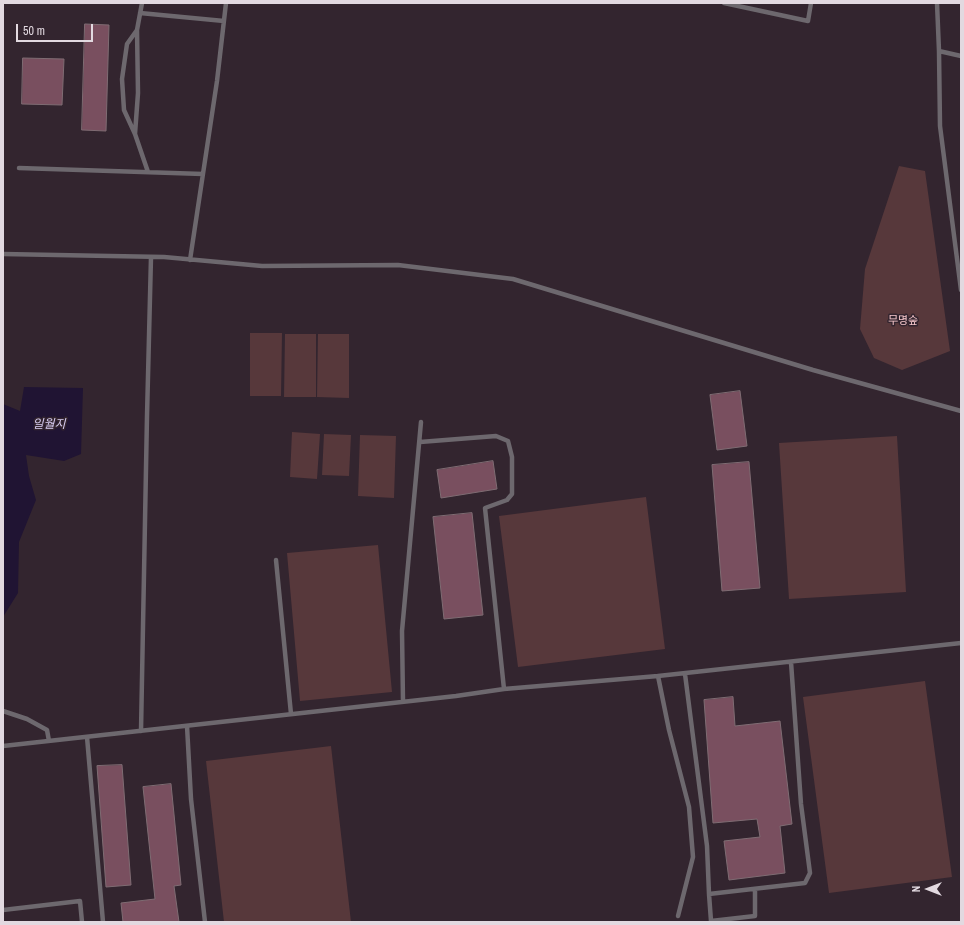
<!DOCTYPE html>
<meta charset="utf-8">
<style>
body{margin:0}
#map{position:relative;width:964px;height:925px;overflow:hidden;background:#33252f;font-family:"Archivo Narrow",sans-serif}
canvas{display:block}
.frame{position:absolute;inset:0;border:4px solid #e2d9e0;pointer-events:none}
.north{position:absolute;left:908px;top:869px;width:40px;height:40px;-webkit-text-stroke:3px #33252f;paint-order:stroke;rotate:270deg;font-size:11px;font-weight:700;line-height:16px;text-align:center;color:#e2d9e0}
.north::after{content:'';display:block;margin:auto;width:14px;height:18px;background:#e2d9e0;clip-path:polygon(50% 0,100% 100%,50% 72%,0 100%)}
.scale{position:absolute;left:16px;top:24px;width:77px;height:18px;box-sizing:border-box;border:2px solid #e2d9e0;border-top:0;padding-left:5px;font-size:12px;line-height:14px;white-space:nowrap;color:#e2d9e0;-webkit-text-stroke:3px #33252f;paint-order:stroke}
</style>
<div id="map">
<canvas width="964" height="925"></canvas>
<div class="frame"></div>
<div class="north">N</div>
<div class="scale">50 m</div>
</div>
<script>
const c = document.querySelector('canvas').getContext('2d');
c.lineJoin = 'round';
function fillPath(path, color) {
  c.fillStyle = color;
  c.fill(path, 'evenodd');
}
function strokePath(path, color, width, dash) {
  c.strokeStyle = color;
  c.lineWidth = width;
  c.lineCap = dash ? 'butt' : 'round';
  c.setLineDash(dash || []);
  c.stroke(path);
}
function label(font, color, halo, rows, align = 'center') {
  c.font = font + ' "Archivo Narrow","Noto Sans KR",sans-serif';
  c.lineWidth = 3;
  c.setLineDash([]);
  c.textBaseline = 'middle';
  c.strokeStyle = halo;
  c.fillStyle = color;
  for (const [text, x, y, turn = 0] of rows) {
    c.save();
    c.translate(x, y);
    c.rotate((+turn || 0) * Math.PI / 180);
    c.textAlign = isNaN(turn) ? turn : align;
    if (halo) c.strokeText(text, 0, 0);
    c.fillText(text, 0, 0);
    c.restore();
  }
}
fillPath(new Path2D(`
 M899 166 925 171 950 351 902 370 874 358 860 329 865 269Z
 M250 333H282L281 396H250Z
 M285 334H316V397H284Z
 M318 334H349V398L317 397Z
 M292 432 320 434 317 479 290 477Z
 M324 434 351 435 349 476 322 475Z
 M360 435 396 436 394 498 358 496Z
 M897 436 906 592 789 599 779 443Z
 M646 497 665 649 518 667 499 516Z
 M378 545 392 692 300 701 287 553Z
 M925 681 952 877 829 893 803 697Z
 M331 746 351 922H224L206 761Z`), '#57383b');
fillPath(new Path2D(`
 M24 387 83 388 81 454 64 461 26 455 29 476 36 500 19 542 18 593 3 617V404L20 411Z`), '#201433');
const building = new Path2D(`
 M85 24 109 25 106 131 82 130Z
 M23 58 64 59 62 105 22 104Z
 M740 391 747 446 717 450 710 395Z
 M493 461 497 489 441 498 437 470Z
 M749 462 760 588 722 591 712 465Z
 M472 513 483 615 444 619 433 517Z
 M733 697 735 726 780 721 792 824 780 826 785 873 729 880 724 841 760 837 757 819 713 823 704 700Z
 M122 765 131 885 106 887 97 766Z
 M171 784 181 885 174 886 179 922H123L121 903 155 899 143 787Z`);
fillPath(building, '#794f5f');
strokePath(building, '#7f6c73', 1);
strokePath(new Path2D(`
 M142 3 137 30 127 44 122 79 124 110 135 134 148 172
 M724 3 808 21 811 3
 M937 3 939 51 940 126 961 290
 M140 13 224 21
 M939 51 961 56
 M135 134 138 93 137 30
 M19 168 203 174
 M3 254 164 257 262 266 398 265 513 279 813 370 961 411
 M190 260 217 81 226 3
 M420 442 496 436 508 441 512 457V494L507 500 485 508 504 689
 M276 560 291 714
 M685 674 707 846 709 894 805 883 810 873 801 804 791 662
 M658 676 669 730 689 807 693 857 678 916
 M403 702 402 631 421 422
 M3 711 27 719 47 730 49 741
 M187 726 191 799 205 922
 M141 731 147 416 151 257
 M87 737 103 922
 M3 746 456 696 504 689 658 676 961 643
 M709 894 711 921 755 916V889
 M3 910 80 901 82 922`), '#6d686e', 4.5);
label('11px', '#f5c6ca', '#33252f', [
 ["무명숲",903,321]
]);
label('italic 12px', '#dacff5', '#33252f', [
 ["일월지",49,425]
]);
</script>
